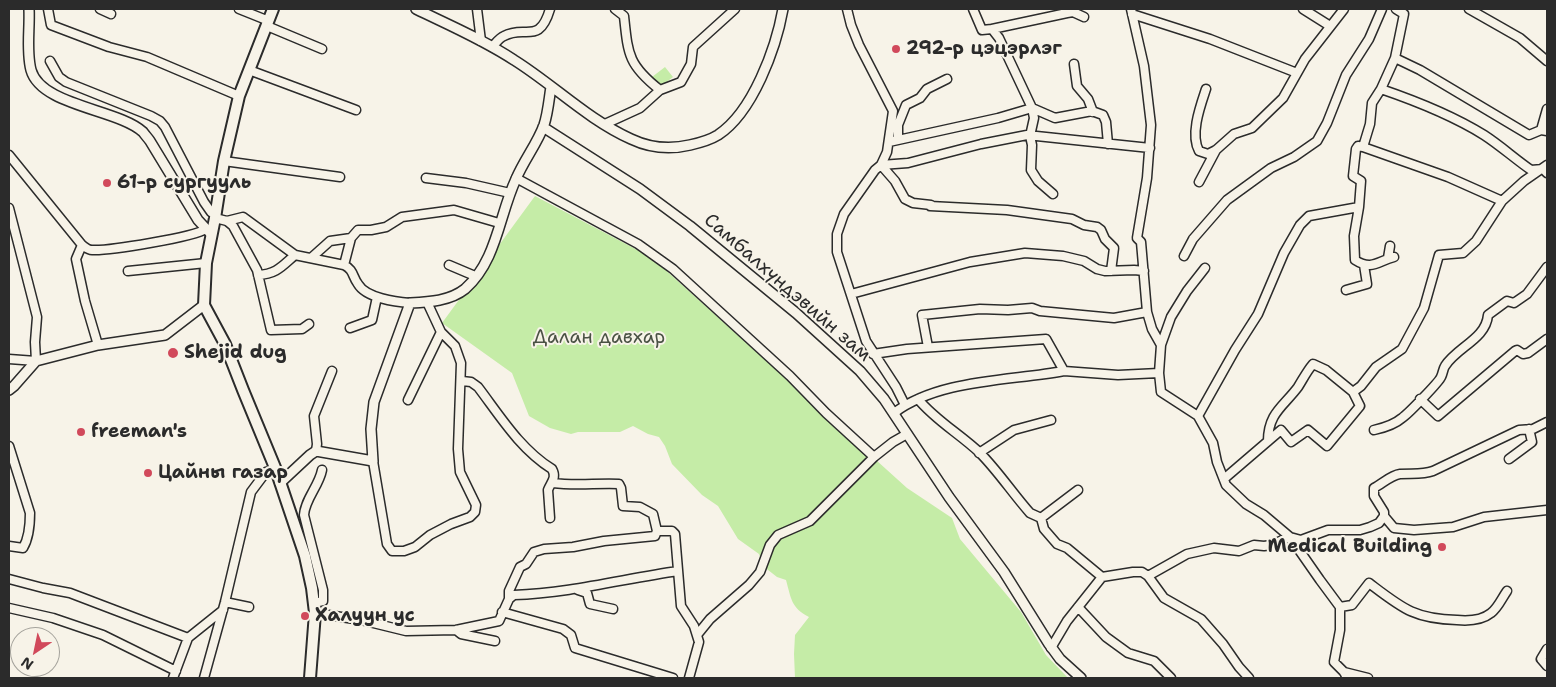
<!DOCTYPE html>
<meta charset="utf-8">
<style>
body{margin:0}
#map{position:relative;width:1556px;height:687px;overflow:hidden;background:#f7f3e8;font-family:"Shantell Sans",sans-serif}
canvas{display:block}
.frame{position:absolute;inset:0;border:10px solid #2b2b2b;pointer-events:none}
.north{position:absolute;left:10px;top:627px;width:50px;height:50px;box-sizing:border-box;background:#f7f3e8;border:1px solid #a5a39c;border-radius:50%;rotate:214deg;font-size:14px;font-weight:700;line-height:20px;text-align:center;color:#2b2b2b}
.north::after{content:'';display:block;margin:auto;width:18px;height:22px;background:#d1495b;clip-path:polygon(50% 0,100% 100%,50% 72%,0 100%)}
</style>
<div id="map">
<canvas width="1556" height="687"></canvas>
<div class="frame"></div>
<div class="north">N</div>
</div>
<script>
const c = document.querySelector('canvas').getContext('2d');
c.lineJoin = 'round';
function fillPath(path, color) {
  c.fillStyle = color;
  c.fill(path, 'evenodd');
}
function strokePath(path, color, width, dash) {
  c.strokeStyle = color;
  c.lineWidth = width;
  c.lineCap = dash ? 'butt' : 'round';
  c.setLineDash(dash || []);
  c.stroke(path);
}
function label(font, color, halo, rows, align = 'center') {
  c.font = font + ' "Shantell Sans",sans-serif';
  c.lineWidth = 4;
  c.setLineDash([]);
  c.textBaseline = 'middle';
  c.strokeStyle = halo;
  c.fillStyle = color;
  for (const [text, x, y, turn = 0] of rows) {
    c.save();
    c.translate(x, y);
    c.rotate((+turn || 0) * Math.PI / 180);
    c.textAlign = isNaN(turn) ? turn : align;
    if (halo) c.strokeText(text, 0, 0);
    c.fillText(text, 0, 0);
    c.restore();
  }
}
fillPath(new Path2D(`
 M665 67 673 77 660 87 652 77Z
 M535 196 647 255 660 265 907 488 952 518 960 539 1021 612 1046 655 1068 678H795L794 654 795 635 809 617C791 608 791 598 786 580L777 577 763 566 759 554 738 539 718 506 702 495 672 464 665 446 659 437 648 434 633 426 620 432H578L571 434 550 428 529 416 512 373 442 323Z`), '#c5eca7');
const minor = new Path2D(`
 M48 9 51 25 109 47 147 57 239 96
 M100 9 111 14
 M239 9 269 21
 M477 9 481 41
 M615 9 624 16C628 54 628 65 660 90
 M847 9 851 25 859 45 893 111 887 152 881 165 875 170 844 214 837 234V252L866 341 896 387 905 405
 M1131 9 1144 66 1151 125 1147 178 1137 238 1141 242 1147 312 1152 329 1161 345 1159 373 1161 392 1198 416 1213 443 1217 462 1226 485 1246 504 1264 515 1290 537 1301 540 1328 530H1360L1370 527 1379 523 1384 516V512L1374 496V488C1382 484 1391 475 1400 474 1412 473 1422 475 1433 471L1519 430 1533 429 1547 422
 M1303 9 1330 26
 M1469 9 1520 38 1547 61
 M1132 14 1210 39 1297 73
 M267 26 322 49
 M992 29 1067 13 1073 12 1084 17
 M492 47C496 43 499 38 504 36 525 24 539 46 550 9
 M1395 58 1404 14 1396 9
 M50 61 59 77 66 82 151 116 160 121 165 127 204 202 211 212 216 215
 M1074 64 1077 86 1088 99 1093 112
 M249 70 356 110
 M1206 89C1200 107 1190 134 1199 151L1208 154 1216 150 1234 134 1252 128 1283 98 1305 59 1344 9
 M1381 89 1372 103 1370 124 1363 147 1448 177 1502 201
 M1032 108 1055 118 1092 111 1103 115 1106 122 1108 144
 M1032 108 1034 118 1030 136 1032 145 1031 170 1038 181 1053 194
 M605 124 640 108 660 90 681 82 691 64 693 47 735 9
 M1541 130 1547 109
 M1547 131 1541 130 1529 135 1420 70 1395 58 1381 89C1416 101 1452 115 1484 135 1501 146 1515 159 1531 170L1543 169 1547 173
 M898 139V125L906 105 920 98 927 89 947 79
 M889 142 998 118 1032 108 999 38 992 29 982 30 973 9
 M9 155 82 245C85 247 88 250 92 250 109 251 194 237 206 229
 M224 161 340 177
 M881 165 895 181 905 199 913 203 931 205 930 206 1007 210 1072 219 1084 225 1097 227 1101 230 1105 239 1114 248 1111 271
 M881 165 908 163 981 144 1027 135 1150 148
 M426 178 466 183 510 193
 M516 178 638 244 673 269 790 376 826 413 874 457 893 442 907 434
 M1199 182 1216 150
 M1359 207 1354 236 1355 260C1372 271 1378 261 1394 257
 M9 208 37 317 35 342 36 361 9 359
 M215 218 227 221 233 226 257 270 271 330 302 329 309 324
 M227 221 243 217 295 255 344 265C354 270 352 276 358 284 366 298 396 302 410 303
 M82 245 76 259 85 301 98 345
 M1184 256 1193 239 1227 200 1271 168 1294 157 1317 141 1327 123 1346 75 1369 39 1382 9
 M311 258 330 241 351 238
 M1388 258 1390 246
 M344 265 351 238 358 230H371L386 227 402 217 454 210 499 223
 M449 265 475 276
 M128 271 206 263
 M258 275C277 274 282 266 295 255
 M1346 290 1367 284 1364 265
 M851 294 970 262 1025 253 1063 256 1084 261 1097 269 1105 271 1134 270 1144 271
 M350 328 372 320 377 297
 M1161 345 1171 317 1187 291 1205 268
 M928 347 922 315 980 309 1008 310 1032 308 1040 311 1114 318 1147 312
 M873 354 907 349 1046 339 1064 371 1118 375 1159 373
 M462 381 471 382 478 387C500 416 520 449 552 469 557 478 551 482 548 490L550 518
 M918 399C935 420 960 434 980 453 998 471 1013 494 1030 513L1041 518 1044 529 1057 544 1067 548 1102 577
 M1420 399 1438 416 1515 351 1517 350 1523 354 1528 353 1547 339
 M408 400 441 332
 M894 413C939 379 1010 381 1064 371
 M1198 416 1235 350 1258 314 1284 253 1300 225 1309 216 1359 207 1361 181 1353 176 1356 149 1358 146 1363 147
 M1374 430C1383 428 1394 425 1402 418 1408 414 1439 382 1441 377 1443 373 1443 369 1445 366 1457 347 1486 339 1488 315L1507 301 1514 303 1527 294 1547 267
 M1268 441C1268 413 1284 406 1298 387 1303 379 1307 371 1313 364L1326 370 1353 392
 M9 446 30 513C30 524 29 538 23 548L9 546
 M316 451 317 444 314 416 332 371
 M979 453 1014 430 1051 420
 M1509 459 1532 442 1529 429
 M373 461 387 544 392 551H404L415 547 430 535 451 524 470 517 475 512 476 505 460 472 458 449 461 363 455 346 441 332 427 302
 M1225 478 1281 430 1291 442 1308 430 1327 446 1360 406 1353 392 1361 386 1376 367 1402 349 1424 308 1439 255 1463 253 1476 241 1502 201 1524 181 1547 165
 M553 483C575 486 597 483 619 484L621 488 623 506 640 507 653 514 657 531H672L675 534 681 606 694 626 699 642 689 678
 M1384 516 1394 528 1414 530 1453 527 1484 517 1547 510
 M1041 518 1078 490
 M1148 576 1187 554 1214 548 1239 551 1254 545 1264 546 1271 545 1290 537 1320 580 1340 607V630L1334 662 1344 672 1347 678
 M9 579 43 588 70 593 188 638 223 610
 M578 590 587 593 590 604 613 609
 M509 599 514 595C570 593 623 579 678 571
 M225 602 249 607
 M314 603 323 601V590L304 515C305 499 319 486 322 470
 M1078 607 1106 637 1128 653 1154 661 1171 678
 M1340 607 1352 605 1369 583C1402 608 1414 619 1457 620 1468 621 1481 621 1491 613 1498 608 1502 598 1507 591
 M9 608 53 618 103 635 176 671
 M502 612 563 629 571 635 575 648 673 678
 M315 613 361 620 406 631 456 630 499 621 509 599V591L520 567 526 564 534 552 544 549 573 547 604 541 655 536 657 531
 M456 630 461 634 495 641
 M697 635 710 619 749 585 760 572 770 545 778 535 810 521 874 457
 M1051 648 1067 621 1102 577 1133 572H1142L1148 576 1164 598 1201 619 1223 644 1239 667 1249 678
 M1547 649 1541 659 1547 666
 M1344 672 1368 678
 M173 678 188 638
 M204 678 225 602 251 492 266 472 276 470`);
const tertiary = new Path2D(`
 M29 9C30 29 26 51 31 70 41 106 118 109 143 132 145 135 148 138 150 141L198 220 211 234
 M416 9C449 25 484 40 514 60 554 85 587 119 631 139 650 148 669 150 690 145 699 143 710 140 718 135 753 112 776 48 783 9
 M543 127 640 189 690 226 796 313 860 371 884 399 949 497 1004 572 1049 644 1060 659 1081 678
 M9 390 14 386 36 361 98 345 165 335 204 305
 M280 483 310 455 316 451 373 461 371 429 374 402 410 303C429 302 450 301 465 289 497 261 499 215 516 179 524 160 537 144 544 125 548 113 549 99 551 87`);
const secondary = new Path2D(`
 M273 9 239 96 224 161 215 218 206 263 204 305 225 344 243 390 276 470 305 556 312 588 315 613 310 678`);
strokePath(minor, '#2b2b2b', 11);
strokePath(tertiary, '#2b2b2b', 12);
strokePath(secondary, '#2b2b2b', 14);
strokePath(minor, '#f7f3e8', 8);
strokePath(tertiary, '#f7f3e8', 9);
strokePath(secondary, '#f7f3e8', 10);
for (const [x, y, r, color] of [
 [896,49,5,"#d1495b"],
 [107,183,5,"#d1495b"],
 [173,353,6,"#d1495b"],
 [81,432,5,"#d1495b"],
 [148,473,5,"#d1495b"],
 [1442,547,5,"#d1495b"],
 [305,616,5,"#d1495b"]
]) {
  const dot = new Path2D();
  dot.arc(x, y, r, 0, 2 * Math.PI);
  c.fillStyle = color;
  c.fill(dot);
  strokePath(dot, '#f7f3e8', 2);
}
label('bold 19px', '#2b2b2b', '#f7f3e8', [
 ["292-р цэцэрлэг",906,49],
 ["61-р сургууль",117,183],
 ["Shejid dug",184,353],
 ["freeman's",91,432],
 ["Цайны газар",158,473],
 ["Medical Building",1432,547,"right"],
 ["Халуун ус",315,616]
], 'left');
label('19px', '#2b2b2b', '#f7f3e8', [
 ["Самбалхүндэвийн зам",787,288,41]
]);
label('19px', '#4a5244', '#f7f3e8', [
 ["Далан давхар",599,338]
]);
</script>
